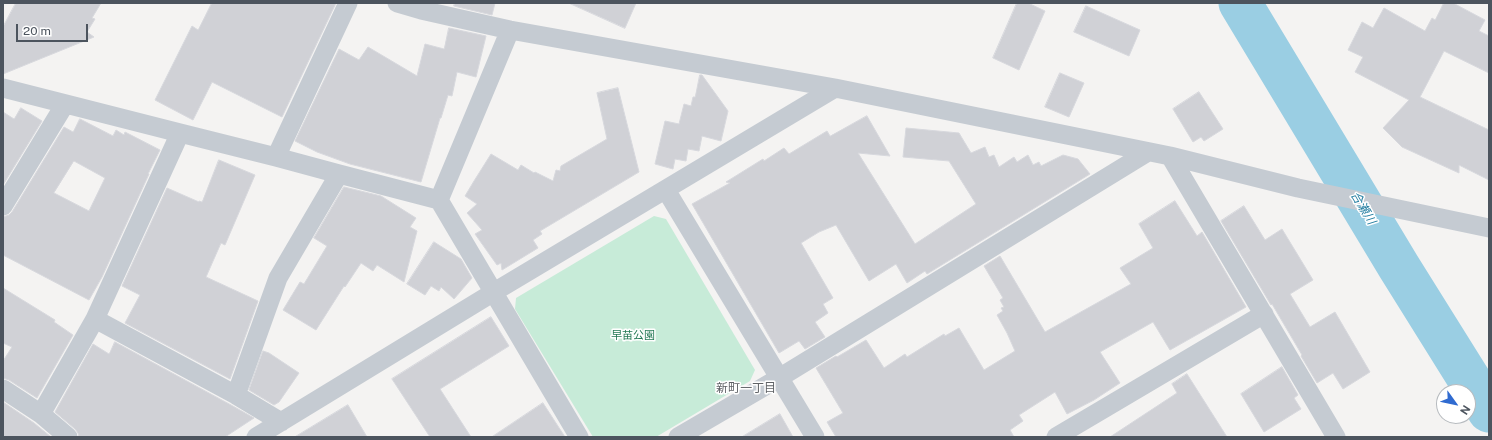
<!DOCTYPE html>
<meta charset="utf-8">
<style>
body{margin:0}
#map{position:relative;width:1492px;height:440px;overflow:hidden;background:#f4f3f2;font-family:"Public Sans",sans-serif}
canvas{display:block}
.frame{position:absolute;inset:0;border:4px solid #4c545e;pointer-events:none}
.north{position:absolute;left:1436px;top:384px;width:40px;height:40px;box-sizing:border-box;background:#fff;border:1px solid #b7bbbf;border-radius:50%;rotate:123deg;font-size:11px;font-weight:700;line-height:16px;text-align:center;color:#4c545e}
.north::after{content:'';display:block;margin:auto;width:14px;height:18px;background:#306bd0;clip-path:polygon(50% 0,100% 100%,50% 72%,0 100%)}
.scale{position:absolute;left:16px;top:24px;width:72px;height:18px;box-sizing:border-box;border:2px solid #4c545e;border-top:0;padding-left:5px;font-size:12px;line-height:14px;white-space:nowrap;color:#4c545e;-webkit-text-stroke:3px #fff;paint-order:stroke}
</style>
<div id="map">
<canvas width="1492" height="440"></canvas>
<div class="frame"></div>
<div class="north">N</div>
<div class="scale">20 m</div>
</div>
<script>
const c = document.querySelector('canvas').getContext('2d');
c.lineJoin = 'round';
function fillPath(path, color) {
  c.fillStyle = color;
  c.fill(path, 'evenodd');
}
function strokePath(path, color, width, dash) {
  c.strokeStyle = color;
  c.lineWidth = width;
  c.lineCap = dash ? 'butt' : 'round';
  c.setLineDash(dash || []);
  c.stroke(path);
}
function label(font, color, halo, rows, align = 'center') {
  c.font = font + ' "Public Sans","Noto Sans JP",sans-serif';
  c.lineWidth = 3;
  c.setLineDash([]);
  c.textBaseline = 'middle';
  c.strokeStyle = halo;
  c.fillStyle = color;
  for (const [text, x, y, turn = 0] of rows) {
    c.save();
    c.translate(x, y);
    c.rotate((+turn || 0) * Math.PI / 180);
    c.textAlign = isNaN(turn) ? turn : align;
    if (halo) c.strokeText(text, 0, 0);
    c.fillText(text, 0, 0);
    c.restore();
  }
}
fillPath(new Path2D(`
 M654 216 666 219 755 370 750 381 656 437H593L515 309 516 298Z`), '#c7ebd8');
strokePath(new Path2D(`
 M1240 3 1399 267 1489 411`), '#9acee3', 43);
const building = new Path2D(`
 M16 3H101L92 18 95 19 87 32 94 37 3 74V27Z
 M212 3H336L282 117 212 82 193 120 155 100 192 26 198 30Z
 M455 3H495L492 15 454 6Z
 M569 3H636L625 28Z
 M1017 3H1028L1045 11 1019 70 993 58Z
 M1444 3H1453L1485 20 1479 31 1489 36V73L1444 51 1420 97 1489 130V180L1459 165V173L1402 147 1383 128 1409 100 1355 72 1363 57 1348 50 1362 22 1373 28 1384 8 1425 31 1432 18 1435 20Z
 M1086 6 1140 30 1129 56 1074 32Z
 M449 28 486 36 476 77 457 72 452 96 448 95 441 118H440L421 182 350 164 317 152 295 141 339 49 359 60 368 47 417 76 425 44 444 49Z
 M1060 73 1084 83 1069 117 1045 107Z
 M700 75H702L728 111 721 141 702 136 699 151 688 149 686 161 675 159 673 169 655 164 665 121 679 124 684 104 691 106 693 97H695Z
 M618 88 639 172 540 231 542 234 533 240 538 248 502 270 501 263 497 265 475 234 482 230 467 213 477 204 465 196 474 181 491 154 518 170 521 165 534 173 535 172 553 181 556 170 560 171 561 166 607 139 597 93Z
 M1199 92 1223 129 1204 141 1201 137 1193 142 1173 109Z
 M21 108 42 121 3 185V112L14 119Z
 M867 116 890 156 858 153 915 244 976 204 949 161 903 157 906 128 959 133 971 153 985 147 989 157 994 155 999 167 1014 157 1017 162 1028 155 1033 165 1039 162 1041 166 1063 155 1078 159 1090 174 927 274 925 271 907 283 896 264 869 281 836 225 819 232 801 243 833 298 823 304 828 313 815 322 825 337 805 349 799 341 779 353 692 204 730 183 726 182 763 159 764 161 784 148 789 154 827 131 830 136Z
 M80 119 113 136 116 130 124 135 125 132 160 150 148 174H149L102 277 89 300 3 255V217L9 215 12 212 64 127 73 132ZM74 161 105 178 89 211 54 193Z
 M219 160 255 175 225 245 221 243 206 277 258 301 230 379 125 323 140 295 122 286 167 188 199 202V201L202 202Z
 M344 187 381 196 416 218 410 227 417 231 404 282 377 265 373 271 361 263 345 287 344 286 316 330 283 310 300 282 304 284 327 246 314 238Z
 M1175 201 1197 236 1202 232 1246 307 1170 350 1153 322 1100 352 1120 383 1094 400 1067 414 1055 392 1019 415 1023 421 1010 430 1014 437H836L827 422 843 413 816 368 836 356 837 357 866 340 884 368 905 354 907 357 944 334 945 336 959 328 984 370 1015 351 1007 333 997 315 1003 311 1001 308 1004 307 1000 300 1003 298 984 266 1000 256 1045 332 1131 284 1120 268 1153 248 1139 224Z
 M1244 206 1265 240 1282 229 1313 280 1290 294 1310 327 1335 312 1370 372 1343 389 1333 373 1317 383 1301 356 1302 355 1272 304 1271 305 1221 221Z
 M434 242 461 259 472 278 454 299 441 287 439 291 431 286 425 295 407 284Z
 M3 288 55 320 54 322 73 335 37 398 9 380 3 378V361L12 347 3 343Z
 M491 317 509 346 440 389 471 437H430L392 379Z
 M115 342 231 405 254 418 225 437H79L78 433 75 429 55 412 93 344 109 354Z
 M263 351 269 353 299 373 279 402 274 405 249 390Z
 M1282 367 1298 395 1294 398 1301 409 1264 432 1241 394Z
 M1187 374 1227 437H1110L1177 393 1172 384Z
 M3 402 34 423 51 437H3Z
 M543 403 565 437H492Z
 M348 405 367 437H295Z
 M780 414 793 437H742Z`);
fillPath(building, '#d0d1d6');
strokePath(building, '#d7d8dd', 1);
strokePath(new Path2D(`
 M397 3 421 10 510 30 835 88 1170 156 1298 188 1489 228
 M3 88 180 133 276 157 339 174 439 200 579 437
 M1170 156 1336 437
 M276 157 348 3
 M666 190 815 437
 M439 200 510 30
 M3 206 65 104
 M95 319 236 395 281 422
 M3 389 41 414 68 437
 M236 395 278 278 339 174
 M41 414 95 319 180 133
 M256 437 494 292 835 88
 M678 437 779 378 1148 152
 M1056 437 1264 314`), '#c5cbd2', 19);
label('11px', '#237854', '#fff', [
 ["早苗公園",633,336]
]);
label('italic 12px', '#1e7b9f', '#fff', [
 ["合瀬川",1363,208,59]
]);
label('12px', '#5f6266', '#fff', [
 ["新町一丁目",746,388]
]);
</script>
